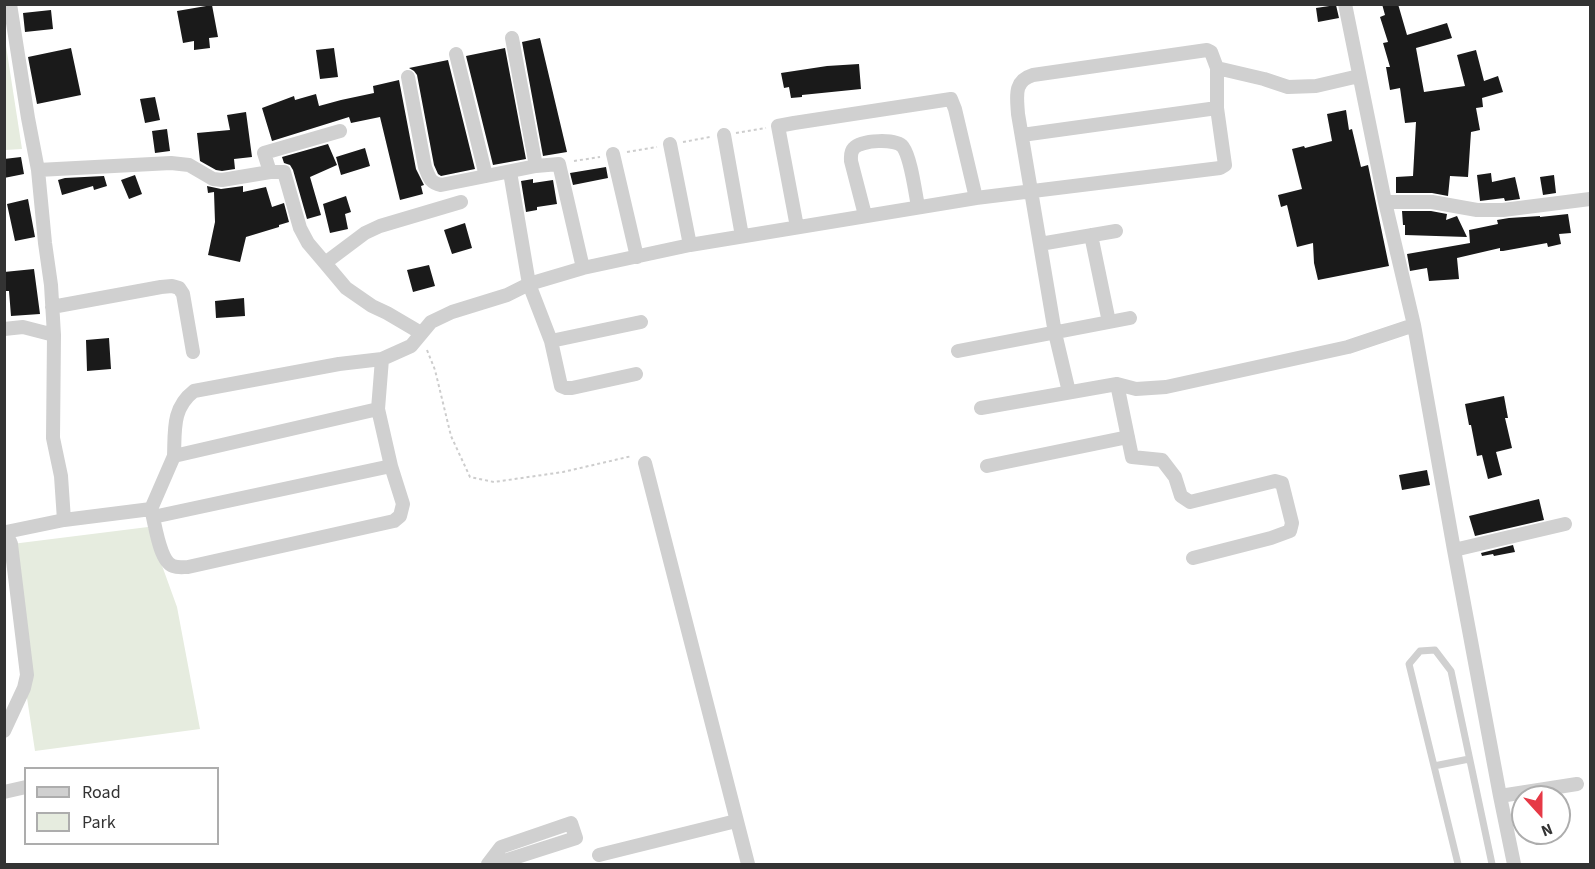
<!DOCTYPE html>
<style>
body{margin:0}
#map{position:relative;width:1595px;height:869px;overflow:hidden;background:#fff;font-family:"Source Sans 3",sans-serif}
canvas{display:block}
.frame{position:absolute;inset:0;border:6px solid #333;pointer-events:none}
.legend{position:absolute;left:24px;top:767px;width:195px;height:78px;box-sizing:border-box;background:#fff;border:2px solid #adadad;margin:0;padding:8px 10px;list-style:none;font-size:18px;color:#333}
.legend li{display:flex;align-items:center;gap:12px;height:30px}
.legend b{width:30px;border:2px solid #adadad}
.north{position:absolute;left:1511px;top:785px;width:60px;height:60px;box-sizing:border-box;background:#fff;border:2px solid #adadad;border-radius:50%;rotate:159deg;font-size:16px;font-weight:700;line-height:24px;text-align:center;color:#333}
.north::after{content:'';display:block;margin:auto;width:21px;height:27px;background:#e63946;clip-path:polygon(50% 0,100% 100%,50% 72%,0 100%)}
</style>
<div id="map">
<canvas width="1595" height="869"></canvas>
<div class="frame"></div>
<ul class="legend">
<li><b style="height:8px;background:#d0d0d0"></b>Road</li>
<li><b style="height:16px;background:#e6ecdf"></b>Park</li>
</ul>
<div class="north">N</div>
</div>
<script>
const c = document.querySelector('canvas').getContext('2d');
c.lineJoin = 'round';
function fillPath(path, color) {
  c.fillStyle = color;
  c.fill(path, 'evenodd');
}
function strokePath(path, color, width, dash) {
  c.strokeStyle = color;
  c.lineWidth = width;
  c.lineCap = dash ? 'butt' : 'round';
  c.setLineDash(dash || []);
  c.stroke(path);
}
fillPath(new Path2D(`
 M4 33 22 149 5 150H4Z
 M148 527 177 607 200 729 35 751 4 545Z`), '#e6ecdf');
fillPath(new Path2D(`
 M1382 4H1398L1407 35 1447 23 1452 38 1416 48 1424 92 1465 86 1457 55 1476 50 1484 81 1498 76 1503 92 1482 98 1483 107 1476 108 1480 130 1471 132 1468 177 1450 176 1448 196 1432 193H1396V177L1413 176 1416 122 1405 123 1400 88 1390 90 1386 67H1390L1383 43 1388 42 1380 17 1385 15Z
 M212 5 218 37 209 38 210 48 194 50V41L183 43 177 11Z
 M1336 5 1339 18 1318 22 1316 8Z
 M51 10 53 29 25 32 23 13Z
 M540 38 567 152 543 156 522 42Z
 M71 48 81 95 37 104 28 57Z
 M334 48 338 77 320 79 316 50Z
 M505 48 526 159 493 165 466 56Z
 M448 60 475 169 441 176 438 174 434 165 417 75 414 71 409 68Z
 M859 64 861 89 802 95V97L791 98 789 87 784 88 781 73 827 66Z
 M399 80 416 169 424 185 421 186 423 194 400 200 380 117 351 123 349 117 272 141 262 108 294 96 295 100 316 94 319 106 341 100 374 93 373 86Z
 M155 97 160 120 145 123 140 99Z
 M1346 110 1349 130 1352 129 1361 167 1368 165 1389 266 1318 280 1314 263 1313 243 1297 247 1287 205 1281 207 1278 195 1302 189 1292 149 1304 146 1305 148 1332 141 1327 114Z
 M246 112 252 157 234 159 235 169 222 171 216 170 200 161 197 133 230 130 227 115Z
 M167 129 170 151 155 153 152 131Z
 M328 144 337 165 310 177 321 215 307 219 293 170 290 165 284 163 282 157Z
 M365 148 370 166 341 175 336 157Z
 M21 157 24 174 4 178V159Z
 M606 167 608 178 573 185 570 173Z
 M1491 173 1492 182 1515 177 1520 199 1505 201 1504 198 1480 201 1477 175Z
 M135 175 142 194 129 199 121 180Z
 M1554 175 1556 193 1543 195 1540 177Z
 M104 176 107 186 94 190 93 186 62 195 58 180 65 178Z
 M533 179V183L553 180 557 204 537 207V210L526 212 521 181Z
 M207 186 221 189 243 186V192L266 187 272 207 284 203 289 222 279 225V227L246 237 240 262 208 255 215 222 214 192 208 193Z
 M346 196 351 212 345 214 348 229 330 233 323 204Z
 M28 199 35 237 15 241 7 204Z
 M1402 211H1431L1447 214 1446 220 1457 216 1467 237 1405 235V225H1403Z
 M1568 214 1571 233 1559 234 1561 244 1548 247 1547 243 1503 251H1500V248L1457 258 1459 279 1429 281 1427 268 1410 271 1407 254 1470 243 1469 230 1498 224 1497 220 1509 218 1540 216V217Z
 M465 223 472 248 452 254 444 230Z
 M429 265 435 286 413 292 407 270Z
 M34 269 40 314 11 316 9 291H5L4 272Z
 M244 298 245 316 216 318 215 301Z
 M109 338 111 369 87 371 86 340Z
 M1504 396 1508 418H1505L1512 448 1496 452 1502 475 1488 479 1482 455 1477 456 1471 425H1469L1465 404Z
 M1427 470 1430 485 1402 490 1399 475Z
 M1539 499 1544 520 1475 536 1469 516Z
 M1513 545 1515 552 1494 556 1493 554 1482 556 1481 553Z`), '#1a1a1a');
strokePath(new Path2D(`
 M736 133 766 128
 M683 142 710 137
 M627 152 657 147
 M574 161 600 157
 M427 350 435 370 451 436 470 477 494 482 563 472 632 456`), '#cdcdcd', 2, [3, 3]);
strokePath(new Path2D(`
 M1434 766 1469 759
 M1458 864 1409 664 1420 651 1435 650 1451 671 1492 864`), '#d0d0d0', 7);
strokePath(new Path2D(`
 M1345 4 1385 202 1414 325 1454 550 1500 796 1514 864
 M512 38 536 166
 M456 54 486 176
 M408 77 425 167C429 177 430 183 441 185L536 166 559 164 583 268
 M340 131 264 153 270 172H284L300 228 308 243 325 263 346 288 372 306 387 313 421 333
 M724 135 742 236
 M1022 135 1217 108
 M670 144 690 245
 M613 154 637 257
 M38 170 171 163 189 165 213 179 222 180 270 172
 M510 172 529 284 551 341 561 386 566 388H572L636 374
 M1385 202H1432L1477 210H1503L1590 199
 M865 215 851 161C851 157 850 152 854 148 861 140 896 138 903 147 911 158 915 192 918 206
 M797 227 778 126 794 123 951 99 955 109 976 198
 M1091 235 1109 322
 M1040 244 1116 231
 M325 263 365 233 380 226 461 202
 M52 307 161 287 172 286 179 288 183 294 193 352
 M4 329 23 327 54 335
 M551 341 641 322
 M958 351 1130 318
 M1117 384 1132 457 1162 460 1175 477 1181 496 1190 502 1275 481 1282 483 1292 523 1290 531 1271 538 1193 558
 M1069 392 1055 333 1018 114C1017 97 1013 81 1033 75L1207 50 1211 52 1217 68 1264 79 1288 87 1316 86 1359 76
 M981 408 1117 384 1136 389 1166 387 1348 347 1414 325
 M174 456C175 430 172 408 194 391L339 364 382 359 411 346 431 322 452 312 507 295 529 284 583 268 690 245 976 198 1220 168 1225 165 1217 108V68
 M645 463 748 864
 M987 466 1128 437
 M151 509 174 456 378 409
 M153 517 391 466
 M64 520 151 509C155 522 159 561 173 566 178 568 183 567 188 567L394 521 400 516 403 504 391 466 378 409 382 359
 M1454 550 1565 524
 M4 731 24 688 27 675 11 544 6 532 64 520 61 476 53 438 54 335 51 285 45 243 38 170 28 118 10 4
 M4 792 26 787
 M1500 796 1577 784
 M599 855 736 821
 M488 864 501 847 571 823 576 838 495 864`), '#d0d0d0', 14);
</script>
